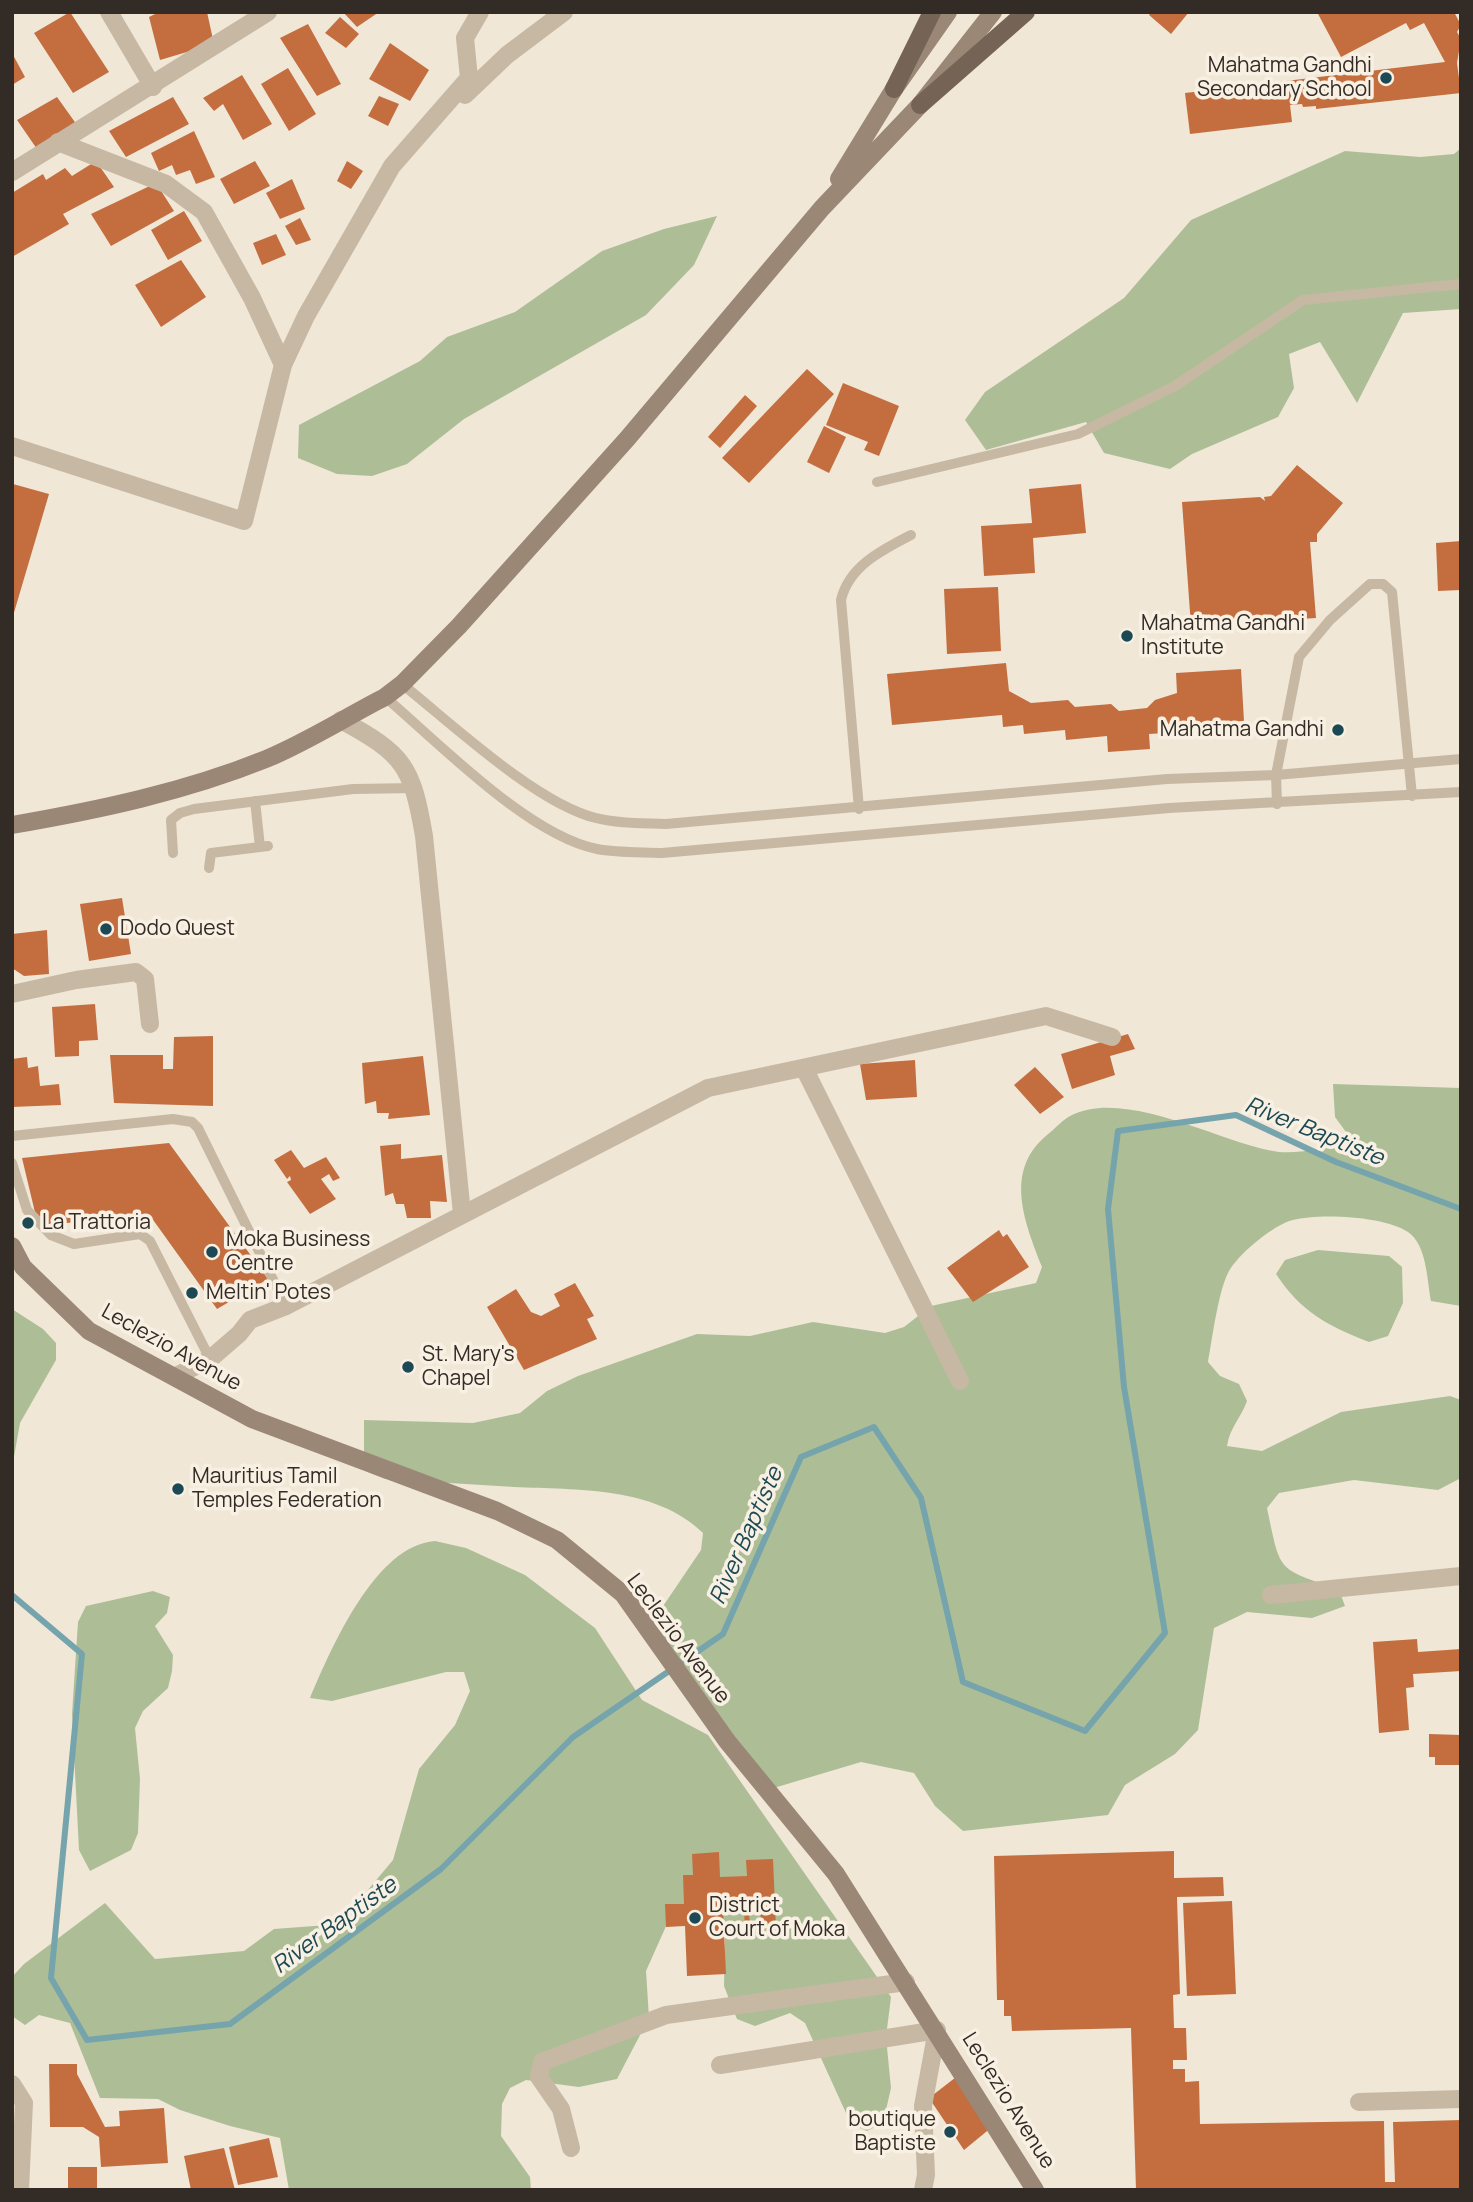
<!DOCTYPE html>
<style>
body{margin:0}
#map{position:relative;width:1473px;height:2202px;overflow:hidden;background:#f0e7d7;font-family:Manrope,sans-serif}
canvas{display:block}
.frame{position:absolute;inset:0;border:14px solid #332b25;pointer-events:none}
</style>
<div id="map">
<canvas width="1473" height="2202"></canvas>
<div class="frame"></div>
</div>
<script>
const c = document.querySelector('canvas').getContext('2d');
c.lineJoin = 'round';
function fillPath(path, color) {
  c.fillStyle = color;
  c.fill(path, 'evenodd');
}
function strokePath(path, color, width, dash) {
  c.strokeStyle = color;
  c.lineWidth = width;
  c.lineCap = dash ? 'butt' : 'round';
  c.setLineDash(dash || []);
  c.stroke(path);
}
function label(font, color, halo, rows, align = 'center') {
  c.font = font + ' Manrope,sans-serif';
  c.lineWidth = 7;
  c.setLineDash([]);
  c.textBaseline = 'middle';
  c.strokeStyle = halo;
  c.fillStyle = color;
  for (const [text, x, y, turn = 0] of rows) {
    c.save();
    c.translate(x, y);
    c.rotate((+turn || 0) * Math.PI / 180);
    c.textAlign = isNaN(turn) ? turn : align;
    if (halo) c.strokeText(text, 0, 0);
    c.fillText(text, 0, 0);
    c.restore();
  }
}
fillPath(new Path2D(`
 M1461 148V309L1403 313 1357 403 1320 342 1289 354 1294 388 1278 417 1192 454 1170 469 1104 453 1086 422 986 450 965 420 985 392 1124 298 1191 220 1345 151 1420 157 1454 154Z
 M717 216 694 265 646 315 464 419 407 464 372 476 337 474 298 458 299 425 420 361 447 337 515 312 602 251 664 229Z
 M1333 1084 1461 1088V1306L1431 1301C1427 1280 1427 1245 1408 1232 1385 1216 1319 1213 1293 1220 1274 1224 1236 1256 1228 1273 1218 1293 1212 1340 1208 1362L1220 1376 1239 1384 1247 1401C1241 1418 1230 1427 1227 1446L1262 1451 1341 1412 1450 1396 1461 1400V1478L1438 1490 1354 1480 1279 1493 1267 1508C1281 1574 1276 1567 1339 1590L1345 1606 1312 1618 1247 1612 1214 1628 1198 1730 1175 1754 1125 1785 1108 1815 963 1831 935 1806 914 1773 861 1762 767 1790 653 1621 701 1550 703 1533C655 1486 576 1490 514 1487 471 1484 428 1482 385 1479L368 1472 364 1454V1420L473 1423 520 1413 547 1391 578 1376 697 1334 750 1336 813 1322 885 1333 904 1327 931 1306 1036 1283 1042 1267C1025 1223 1003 1171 1047 1135 1055 1129 1063 1119 1072 1115 1128 1088 1224 1145 1279 1152 1302 1154 1331 1146 1354 1143L1335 1117Z
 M1318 1250 1389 1256 1402 1267 1403 1303 1388 1336 1369 1342C1328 1326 1301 1312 1276 1274L1285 1260Z
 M12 1309 43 1329 56 1343V1360L20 1423 12 1468Z
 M435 1541 466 1548 525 1575 595 1628 642 1700 708 1735 891 1997 886 2037 891 2088 883 2123 867 2131 851 2124 805 2023 790 2013 755 2026 737 2019 724 1986 725 1932 716 1916 667 1924 646 1971 649 2018 617 2079 579 2087 526 2080 510 2088 502 2104 501 2136 530 2177 531 2190H289L280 2138 230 2126 180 2110 158 2099 100 2098 70 2023 39 2015 25 2025 12 2016V1977L24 1964 105 1903 155 1959 244 1951 274 1929 328 1925 357 1903 393 1860 419 1769 455 1725 470 1691 464 1672H446L332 1701 310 1698C331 1649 375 1545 435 1541Z
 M153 1591 170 1597 167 1613 155 1626 173 1655 172 1671 168 1688 143 1711 135 1728 140 1779 138 1833 131 1850 90 1871 79 1850 72 1714 78 1622 86 1606Z`), '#adbe97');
strokePath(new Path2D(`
 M12 1595 82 1654 51 1978 87 2040 230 2024 441 1869 573 1737 723 1634 801 1457 874 1427 921 1498 963 1682 1085 1731 1165 1633 1124 1387 1108 1209 1118 1131 1236 1115 1336 1162 1461 1209`), '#76a4ac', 6);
fillPath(new Path2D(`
 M70 12 109 72 73 93 34 33Z
 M159 12H207L214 44 160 60 149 17Z
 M343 12H379L357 27Z
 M1151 12H1189L1171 34 1149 15Z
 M1317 12H1454L1461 25 1457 32 1461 39 1457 63 1461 93 1316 109V106L1303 107 1302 104 1290 105 1292 122 1190 134 1185 93 1445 62 1424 23 1410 30 1406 23 1341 57Z
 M340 17 359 34 346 48 325 33Z
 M308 24 341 84 317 96 280 38Z
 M390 43 429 70 410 101 369 79Z
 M12 53 25 77 12 85Z
 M288 68 316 114 289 131 261 84Z
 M242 75 272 124 243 140 223 104 214 111 203 98Z
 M379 96 399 104 388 126 368 116Z
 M57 97 77 125 37 149 17 120Z
 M173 97 189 124 126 157 109 131Z
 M194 131 215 177 196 184 190 170 176 175 172 165 159 171 151 153Z
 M96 161 114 187 63 214 69 224 12 257V193L43 174 46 180 65 168 72 176Z
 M255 161 270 186 234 204 220 179Z
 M347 161 363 171 351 189 337 181Z
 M292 179 305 209 280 219 266 193Z
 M156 183 174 211 111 246 91 214Z
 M184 211 202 241 168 260 151 230Z
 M300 218 311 240 296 245 285 226Z
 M276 234 286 255 262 265 253 243Z
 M181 260 206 297 161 327 135 285Z
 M807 369 834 394 749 483 722 458Z
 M843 383 899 406 879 456 864 450 868 442 826 425Z
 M745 395 757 406 720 448 708 437Z
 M824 426 846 437 829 473 807 462Z
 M1297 465 1343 503 1317 534V542H1310L1316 618 1191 626 1182 502 1260 497 1265 501 1264 497 1271 496Z
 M13 484 49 494 13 616 12 486Z
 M1081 484 1086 533 1033 538 1035 573 984 576 981 526 1032 523 1029 489Z
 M1461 541V590L1438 591 1436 543Z
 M998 587 1001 651 947 654 944 589Z
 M1006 663 1009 691 1031 703 1068 700 1075 707 1111 704 1119 711 1147 708 1155 700 1177 693 1176 673 1241 669 1244 721 1180 725 1166 733 1149 734 1150 749 1108 752 1107 736 1066 740 1065 730 1024 734 1023 725 1003 727 1002 715 892 725 887 674Z
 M122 898 131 954 89 961 80 904Z
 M47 930 49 974 24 976 12 968V934Z
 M95 1004 98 1040 79 1041V1056L55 1057 52 1007Z
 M1128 1034 1135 1049 1110 1056 1115 1075 1072 1089 1061 1054Z
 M213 1036V1106L114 1103 110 1055H163V1069H173L174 1037Z
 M423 1056 430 1115 388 1119 389 1113H377L376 1101 365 1104 362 1063Z
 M27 1057 28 1068 38 1066 40 1086 59 1084 61 1105 12 1107V1059Z
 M915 1060 917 1097 866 1100 860 1064Z
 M1035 1067 1064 1097 1040 1114 1014 1085Z
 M169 1143 268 1279 217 1309 151 1217 38 1225 22 1158Z
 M401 1144V1159L442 1155 447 1202 430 1201 431 1218H407L404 1204H396L393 1193 385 1196 380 1146Z
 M291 1150 304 1168 326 1157 340 1178 333 1181 329 1174 321 1179 336 1199 310 1214 287 1182 291 1180 290 1176 287 1179 274 1160Z
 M999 1230 1003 1237 1007 1234 1029 1267 973 1302 947 1268Z
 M575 1283 594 1316 587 1319 597 1339 524 1370 487 1307 516 1289 531 1312 541 1316 560 1306 554 1294Z
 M1417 1639 1418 1652 1461 1649V1671L1413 1674 1414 1687 1406 1688 1409 1730 1379 1733 1373 1642Z
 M1429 1734 1461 1735V1765H1435V1757H1429Z
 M1174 1851V1878L1223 1877 1224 1896 1177 1897 1180 1994 1173 1995 1174 2028H1186L1187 2060H1173V2069H1185V2082L1199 2081 1200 2124 1384 2121 1385 2182H1395L1393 2122 1461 2120V2190H1136L1131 2028 1012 2031 1011 2016H1004V2000H997L994 1856Z
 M719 1852 720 1877 747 1876 746 1860 773 1859 776 1928 761 1929 760 1905 749 1906 750 1934 745 1935 744 1908 723 1909 726 1974 687 1976 685 1926 666 1927 665 1904H684L683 1875H693L692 1854Z
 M1232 1901 1236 1994 1187 1996 1183 1903Z
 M49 2064H77V2074L105 2127 120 2126 119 2111 164 2108 168 2163 101 2167 99 2137 83 2127H50Z
 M960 2074 992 2127 964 2150 929 2098Z
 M269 2138 278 2177 238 2185 229 2147Z
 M224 2148 235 2190H191L184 2156Z
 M68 2167H97V2190H68Z`), '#c46e40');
strokePath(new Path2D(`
 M877 482 1078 434 1175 386 1303 300 1461 284
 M402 684C451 723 537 804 596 818 619 824 643 823 666 824L1167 779 1276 775 1461 759
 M385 697C439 743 529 836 597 849 618 853 641 852 662 853L1169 808 1461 792
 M255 801 260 847
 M1277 804 1276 775 1299 657 1330 620 1370 584H1383L1392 592 1412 796
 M859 809 841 600C849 566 882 550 911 535
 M173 853 171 820 180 813 194 809 353 789 416 788
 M209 868 211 853 268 846
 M12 1136 173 1119 192 1122 198 1128 286 1306
 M12 1163 27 1210 51 1235 74 1244 140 1234 150 1241 210 1359`), '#c7b8a3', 10);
strokePath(new Path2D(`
 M109 12 153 87
 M465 95 507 55 564 12
 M12 172 268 12
 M283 365 306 316 392 166 469 78 465 38 480 12
 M12 446 244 521 283 365 252 298 204 212 166 184 58 142
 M341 720C404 754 412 766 424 836L462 1214
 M12 994 76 980 136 972 145 979 150 1024
 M804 1068 960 1381
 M176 1376 210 1359 239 1334 250 1320 286 1306 708 1088 1046 1016 1112 1037
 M1271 1595 1461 1576
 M720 2065 937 2030 923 2106 926 2175 923 2190
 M12 2084 24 2103 20 2190
 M1359 2102 1461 2099
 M571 2148 561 2109 539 2077 542 2062 666 2015 906 1982`), '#c7b8a3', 18);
strokePath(new Path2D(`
 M839 179 894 89 948 12
 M12 825C99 810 184 792 266 759 307 742 346 717 385 697L402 684 459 626 627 439 822 208 920 105 993 12
 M12 1246 23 1267 89 1331 252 1419 497 1511 557 1540 623 1594 727 1741 836 1874 1035 2190`), '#9b8775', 18);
strokePath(new Path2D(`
 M894 89 932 12
 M920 105 1026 12`), '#756456', 18);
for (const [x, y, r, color] of [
 [1386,78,7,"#1c4953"],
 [1127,636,7,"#1c4953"],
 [1338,730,7,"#1c4953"],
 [106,929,7,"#1c4953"],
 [28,1223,7,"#1c4953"],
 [212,1252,7,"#1c4953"],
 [192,1293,7,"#1c4953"],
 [408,1367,7,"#1c4953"],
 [178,1489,7,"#1c4953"],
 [695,1918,7,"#1c4953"],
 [950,2132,7,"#1c4953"]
]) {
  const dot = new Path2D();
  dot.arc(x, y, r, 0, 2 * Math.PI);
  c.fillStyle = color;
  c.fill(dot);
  strokePath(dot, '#f8f0e2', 2.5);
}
label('21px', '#332b25', '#f8f0e2', [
 ["Mahatma Gandhi",1372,66,"right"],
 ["Secondary School",1372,90,"right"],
 ["Mahatma Gandhi",1141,624],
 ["Institute",1141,648],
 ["Mahatma Gandhi",1324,730,"right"],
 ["Dodo Quest",120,929],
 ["La Trattoria",42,1223],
 ["Moka Business",226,1240],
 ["Centre",226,1264],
 ["Meltin' Potes",206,1293],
 ["St. Mary's",422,1355],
 ["Chapel",422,1379],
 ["Mauritius Tamil",192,1477],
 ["Temples Federation",192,1501],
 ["District",709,1906],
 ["Court of Moka",709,1930],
 ["boutique",936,2120,"right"],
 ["Baptiste",936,2144,"right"]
], 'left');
label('21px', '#332b25', '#f8f0e2', [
 ["Leclezio Avenue",171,1348,29],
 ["Leclezio Avenue",678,1639,53],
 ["Leclezio Avenue",1008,2101,58]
]);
label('italic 23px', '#1c4953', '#f8f0e2', [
 ["River Baptiste",1314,1132,22],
 ["River Baptiste",747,1536,-66],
 ["River Baptiste",335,1926,-36]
]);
</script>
